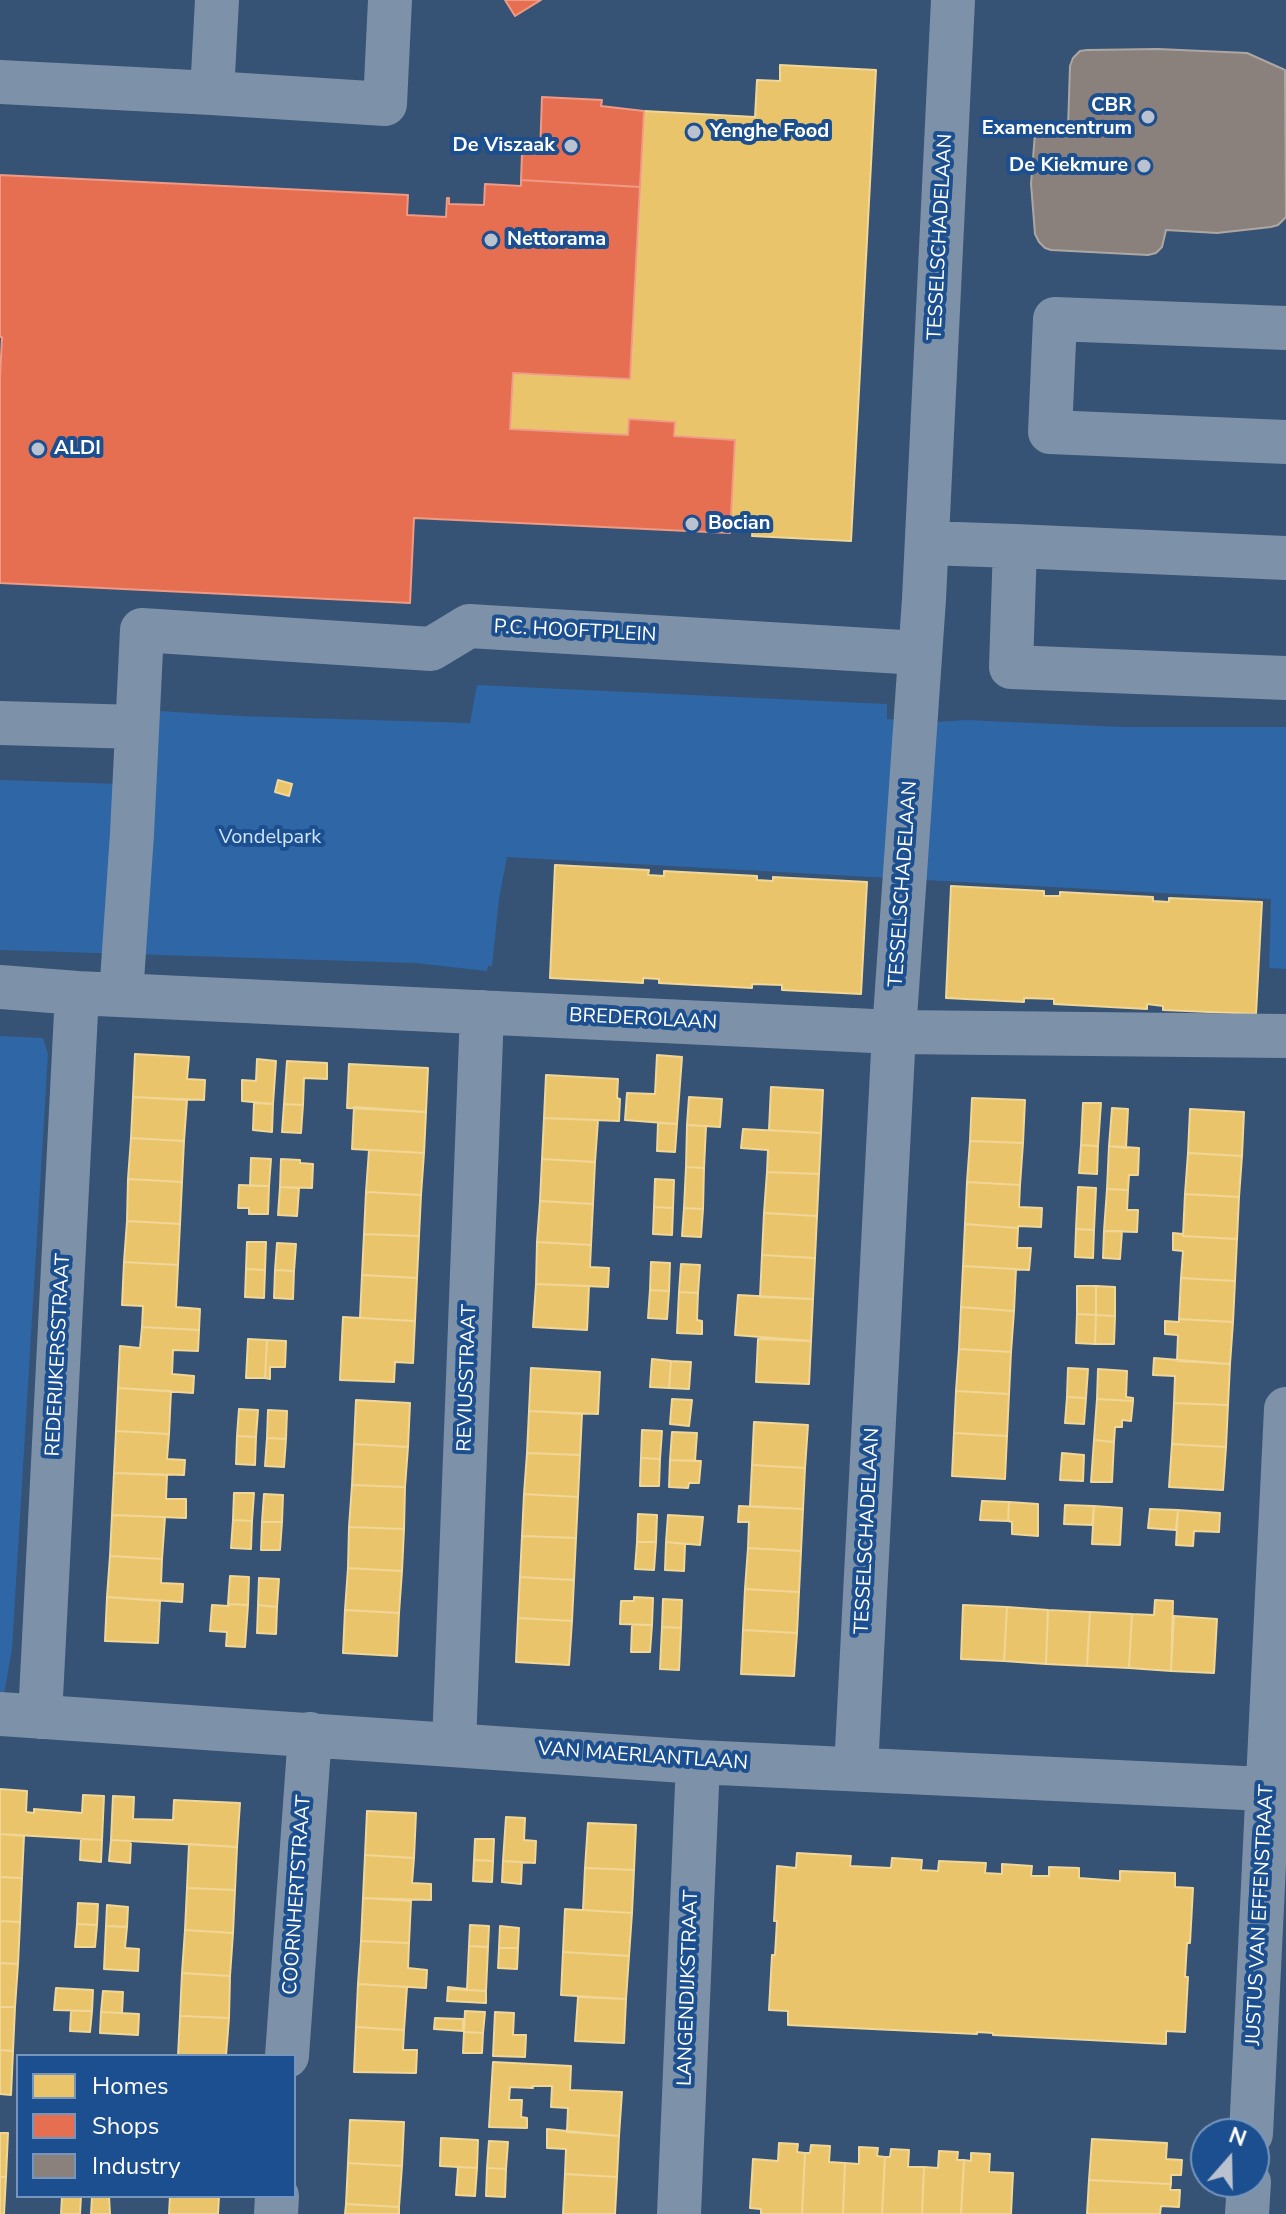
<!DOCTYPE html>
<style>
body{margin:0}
#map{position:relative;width:1286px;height:2214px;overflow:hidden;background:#365274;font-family:"Nunito Sans",sans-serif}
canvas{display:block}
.legend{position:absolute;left:16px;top:2054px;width:280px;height:144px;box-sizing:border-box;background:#1b4f8f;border:2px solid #7695bc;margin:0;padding:10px 14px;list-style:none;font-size:24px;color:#fff}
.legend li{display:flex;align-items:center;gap:16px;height:40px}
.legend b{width:40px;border:2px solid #7695bc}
.north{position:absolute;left:1190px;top:2118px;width:80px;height:80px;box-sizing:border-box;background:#1b4f8f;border:2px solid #7695bc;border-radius:50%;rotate:20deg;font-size:22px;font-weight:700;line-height:32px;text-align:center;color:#fff}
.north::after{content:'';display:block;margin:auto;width:28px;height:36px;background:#b9c2ce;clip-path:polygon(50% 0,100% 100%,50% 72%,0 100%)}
</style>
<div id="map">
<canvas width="1286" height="2214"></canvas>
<ul class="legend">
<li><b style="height:22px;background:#e9c46a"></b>Homes</li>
<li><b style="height:22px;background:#e76f51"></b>Shops</li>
<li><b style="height:22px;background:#8a817c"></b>Industry</li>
</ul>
<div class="north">N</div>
</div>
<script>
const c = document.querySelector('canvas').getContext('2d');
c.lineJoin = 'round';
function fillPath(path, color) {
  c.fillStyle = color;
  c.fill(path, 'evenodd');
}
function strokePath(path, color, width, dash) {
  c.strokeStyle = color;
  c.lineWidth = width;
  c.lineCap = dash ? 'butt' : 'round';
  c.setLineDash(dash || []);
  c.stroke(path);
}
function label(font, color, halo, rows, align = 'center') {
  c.font = font + ' "Nunito Sans",sans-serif';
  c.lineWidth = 8;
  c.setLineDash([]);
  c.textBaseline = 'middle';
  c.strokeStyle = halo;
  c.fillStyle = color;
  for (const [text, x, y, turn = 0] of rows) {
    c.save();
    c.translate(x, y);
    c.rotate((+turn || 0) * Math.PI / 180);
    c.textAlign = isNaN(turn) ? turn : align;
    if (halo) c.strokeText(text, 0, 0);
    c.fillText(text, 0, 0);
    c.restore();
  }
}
fillPath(new Path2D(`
 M477 685 887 704V719L935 722 967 720 1122 727H1286V969L1269 968 1271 899 507 857 499 899 492 966H488L487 971 415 963 0 950V780L121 784 152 790 160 711 241 716 470 723Z
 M0 1036 43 1038 48 1054 12 1649 4 1695H0Z`), '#2f66a5');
const homes = new Path2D(`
 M780 65 876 70 851 541 752 536 753 525 730 524 735 440 674 436 675 422 629 419 628 435 510 429 513 373 630 379 644 111 755 117 757 80 780 81Z
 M278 780 292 784 289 796 275 792Z
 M555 865 649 870 648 875 664 876V871L757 876V880L773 881V877L867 882 861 994 782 990V985L752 984V988L659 983V979L643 978V983L550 978Z
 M951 886 1044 891V896H1060V892L1153 897V901L1169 902V898L1262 902 1256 1014 1163 1010V1006L1147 1004V1009L1054 1004V999L1024 998V1002L946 998Z
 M135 1054 189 1057 187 1079 205 1080 204 1100 133 1097Z
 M657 1055 682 1057 677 1124 625 1120 627 1093 655 1094Z
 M257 1059 276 1061 273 1104 242 1101V1080L256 1081Z
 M287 1061 327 1063V1079L304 1078 303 1105 284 1104Z
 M349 1064 428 1068 426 1112 347 1108Z
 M546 1075 618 1079 617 1098 620 1099 619 1121 544 1118Z
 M771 1087 823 1090 821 1133 769 1130Z
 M133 1097 187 1100 184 1141 131 1138Z
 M689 1097 722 1099 720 1127 687 1125Z
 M972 1098 1025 1100 1023 1143 970 1141Z
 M254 1103 273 1104 272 1132 253 1130Z
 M1083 1103H1101L1098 1146 1081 1145Z
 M284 1104 303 1105 301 1133 282 1132Z
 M354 1107 426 1112 424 1153 352 1149Z
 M1112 1108 1128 1109 1126 1148 1109 1146Z
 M1190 1109 1244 1112 1242 1156 1188 1153Z
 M544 1118 598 1120 595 1162 542 1159Z
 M658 1123 677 1124 675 1152 657 1151Z
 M687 1125 706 1126 704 1168 686 1167Z
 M743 1129 821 1133 819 1174 767 1172 768 1150 741 1148Z
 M131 1138 184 1141 182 1182 128 1179Z
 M970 1141 1023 1143 1020 1185 967 1182Z
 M1081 1145 1098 1146 1097 1174 1079 1173Z
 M1109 1146 1139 1148 1138 1175H1129L1128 1190 1107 1189Z
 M369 1150 424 1153 421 1195 366 1192Z
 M1188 1153 1242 1156 1239 1197 1185 1194Z
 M251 1158 271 1159 269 1186H250Z
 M281 1159 300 1160V1163L313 1164 312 1188 280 1187Z
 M542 1159 595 1162 593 1204 540 1201Z
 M686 1167 704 1168 703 1209 684 1208Z
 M767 1172 819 1174 817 1216 764 1213Z
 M128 1179 182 1182 180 1224 127 1221Z
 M655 1179 674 1180 673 1208 654 1207Z
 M967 1182 1020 1185 1019 1207 1042 1208 1041 1227 1018 1226V1228L965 1224Z
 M239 1185 269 1186 268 1214H249V1208H238Z
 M280 1187 299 1188 297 1216 278 1215Z
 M1078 1187 1096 1188 1094 1230 1076 1229Z
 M1107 1189 1128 1190 1127 1210H1138L1137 1232 1104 1231Z
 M366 1192 421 1195 419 1236 364 1234Z
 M1185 1194 1239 1197 1237 1239 1183 1236Z
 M540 1201 593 1204 591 1245 537 1242Z
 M654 1207 673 1208 672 1235 653 1234Z
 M684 1208 703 1209 701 1237 682 1236Z
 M764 1213 817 1216 815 1258 762 1255Z
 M127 1221 180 1224 178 1265 124 1262Z
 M965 1224 1018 1228 1017 1248H1031L1029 1270 963 1266Z
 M1076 1229 1094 1230 1093 1258 1075 1257Z
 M1104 1231H1122L1120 1259 1103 1258Z
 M1173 1233 1183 1234V1236L1237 1239 1235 1281 1181 1278 1183 1251 1173 1250Z
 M364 1234 419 1236 417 1278 362 1275Z
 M247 1242H266L265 1270 246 1269Z
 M537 1242 591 1245 590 1267 609 1268 608 1287 536 1284Z
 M277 1243 296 1244 294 1271 275 1270Z
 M762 1255 815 1258 813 1299 760 1297Z
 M124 1262 178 1265 176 1307 200 1309 199 1330 142 1327 143 1306 122 1305Z
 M651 1262 670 1263 669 1291 650 1290Z
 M681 1264 700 1265 698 1293 679 1292Z
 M963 1266 1016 1269 1014 1311 961 1307Z
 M246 1269 265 1270 264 1298 245 1297Z
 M275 1270 294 1271 293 1299 274 1298Z
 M362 1275 417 1278 415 1321 360 1318Z
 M1181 1278 1235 1281 1233 1322 1179 1319Z
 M536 1284 589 1286 587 1330 533 1327Z
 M1077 1286H1096V1315L1077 1314Z
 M1096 1286 1115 1287V1316L1096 1315Z
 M650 1290 669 1291 667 1319 648 1318Z
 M679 1292 698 1293 697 1320 702 1321V1334L677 1333Z
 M738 1295 813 1299 811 1341 735 1335Z
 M961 1307 1014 1311 1011 1352 959 1349Z
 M1077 1314 1096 1315 1095 1344 1076 1343Z
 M1096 1315 1115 1316 1114 1344H1095Z
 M343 1317 415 1321 413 1363 395 1362 394 1382 340 1380Z
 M1179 1319 1233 1322 1230 1364 1177 1361 1178 1335 1165 1334V1321L1179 1322Z
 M142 1327 199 1330 198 1351 173 1350 172 1374 194 1376 193 1393 118 1388 120 1346 140 1348Z
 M248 1339 267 1340 265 1378H246Z
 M758 1339 811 1341 809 1384 756 1382Z
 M267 1340 286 1341 285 1367H270V1379L265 1378Z
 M959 1349 1011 1352 1009 1394 956 1391Z
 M1154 1358 1230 1364 1228 1405 1174 1403 1175 1376 1153 1375Z
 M652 1359 671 1361 669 1388 650 1387Z
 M671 1361 691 1362 689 1389 669 1388Z
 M531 1368 600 1372 598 1414 529 1411Z
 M1068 1368 1088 1369 1086 1398 1067 1397Z
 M1098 1369 1127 1371 1126 1397 1133 1398V1401L1097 1399Z
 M118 1388 171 1391 169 1434 116 1431Z
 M956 1391 1009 1394 1007 1436 954 1433Z
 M1067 1397 1086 1398 1084 1424 1065 1423Z
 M672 1399 692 1400 689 1426 670 1424Z
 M1097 1399 1133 1401 1131 1421 1122 1420V1427H1115L1114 1442 1094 1440Z
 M356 1400 410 1403 408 1447 354 1444Z
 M1174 1403 1228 1405 1226 1447 1172 1444Z
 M239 1409 258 1410 256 1437 237 1436Z
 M268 1410 287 1411 286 1439 267 1438Z
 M529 1411 582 1414 580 1455 527 1453Z
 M754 1422 808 1425 805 1468 752 1465Z
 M642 1430 662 1431 660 1459 641 1458Z
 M116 1431 169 1434 167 1459 185 1460 184 1475 114 1473Z
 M672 1432 697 1433 695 1461 670 1460Z
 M954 1433 1007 1436 1005 1479 952 1476Z
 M237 1436 256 1437 255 1465 236 1464Z
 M267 1438 286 1439 284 1467 265 1466Z
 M1094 1440 1114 1442 1112 1482H1091Z
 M354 1444 408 1447 405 1487 352 1485Z
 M1172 1444 1226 1447 1223 1490 1169 1487Z
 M527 1453 580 1455 578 1497 524 1494Z
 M1062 1453 1084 1455 1083 1481 1060 1480Z
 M641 1458 660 1459 659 1486H640Z
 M670 1460 701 1461 699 1483H689L688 1488 669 1487Z
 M752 1465 805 1468 803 1509 750 1506Z
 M114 1473 167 1475 166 1499H186V1518L112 1515Z
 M352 1485 405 1487 404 1529 349 1527Z
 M234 1493H254L252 1521 233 1520Z
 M264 1494 283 1495 282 1522H262Z
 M524 1494 578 1497 576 1538 522 1536Z
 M982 1501 1009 1502 1008 1521 980 1520Z
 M1009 1502 1038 1504V1536L1012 1534V1522L1008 1521Z
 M1065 1505 1094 1506 1092 1525 1064 1524Z
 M739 1506 803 1509 801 1551 748 1548 749 1522H738Z
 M1094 1506 1122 1508 1120 1545 1092 1544Z
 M1150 1509 1178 1510 1176 1530 1148 1528Z
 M1178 1510 1220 1513 1219 1532 1194 1531 1193 1546 1176 1545Z
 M638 1514 657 1515 656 1542H637Z
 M112 1515 165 1517 162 1559 110 1556Z
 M668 1515 703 1517 700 1545 666 1542Z
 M233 1520 252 1521 251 1549 231 1548Z
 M262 1522H282L280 1550H261Z
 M349 1527 404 1529 402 1571 348 1568Z
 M522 1536 576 1538 574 1580 520 1577Z
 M637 1542H656L654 1570 635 1569Z
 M666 1542 685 1544 684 1571 665 1570Z
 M748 1548 801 1551 799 1592 745 1589Z
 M110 1556 162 1559 161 1583 183 1584 182 1602 107 1597Z
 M348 1568 402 1571 399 1613 345 1610Z
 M230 1576 249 1577 248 1605 228 1604Z
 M520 1577 574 1580 572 1621 518 1618Z
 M259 1578 279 1579 277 1607 258 1605Z
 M745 1589 799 1592 797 1633 743 1630Z
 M107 1597 160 1601 158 1643 105 1641Z
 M634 1597 653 1598 652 1625 620 1624 621 1601H634Z
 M663 1599 682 1600 681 1628 662 1627Z
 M1155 1600 1173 1601 1171 1671 1129 1668 1132 1614 1154 1615Z
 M228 1604 248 1605 245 1647 226 1646 227 1632 210 1631 212 1605 229 1606Z
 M258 1605 277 1607 276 1634 257 1633Z
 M963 1605 1007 1607 1004 1661 961 1659Z
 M1007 1607 1048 1610 1046 1664 1004 1661Z
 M345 1610 399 1613 397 1656 343 1653Z
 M1048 1610 1090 1612 1087 1666 1046 1664Z
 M1090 1612 1132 1614 1129 1668 1087 1666Z
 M1174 1616 1217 1619 1214 1673 1171 1671Z
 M518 1618 572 1621 569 1665 516 1662Z
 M632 1625H652L650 1652H631Z
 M662 1627 681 1628 679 1670 660 1669Z
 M743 1630 797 1633 794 1676 741 1674Z
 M0 1789 27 1791 26 1812 34 1813V1809L82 1813 83 1795 104 1796 102 1840 0 1834Z
 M113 1796 134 1797 133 1819 173 1820 174 1800 240 1803 237 1847 111 1840Z
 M367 1811 416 1813 414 1858 365 1855Z
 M506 1817 525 1818 524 1840 536 1841 535 1863 503 1861Z
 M588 1823 636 1825 634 1870 585 1868Z
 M0 1834 24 1836 22 1878 0 1877Z
 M81 1839 102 1840 101 1862 80 1860Z
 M475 1839H494L493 1861 474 1860Z
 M111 1840 131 1841 130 1863 109 1861Z
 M189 1844 237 1847 235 1890 187 1888Z
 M797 1853 851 1856 850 1866 891 1868 892 1858 922 1860 921 1870 938 1871 939 1861 986 1863 985 1873 1002 1874V1864L1032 1866 1031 1876H1049V1867L1079 1868V1878L1120 1881V1871L1175 1873V1887L1193 1888 1190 1943H1187L1185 1977H1188L1185 2032 1166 2031V2044L993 2035V2033L977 2032V2034L788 2025V2011L769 2010 772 1955H775L777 1921H774L777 1866 796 1868Z
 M365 1855 414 1858 412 1883 431 1884V1900L363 1898Z
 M474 1860 493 1861 492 1882 473 1881Z
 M503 1861 522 1862 521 1884 502 1882Z
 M585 1868 634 1870 632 1913 583 1910Z
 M0 1877 22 1878 20 1922 0 1921Z
 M187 1888 235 1890 233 1933 185 1930Z
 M363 1898 411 1901 409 1943 361 1941Z
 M78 1903 98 1904 97 1925 77 1924Z
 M107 1905 128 1907 127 1927 106 1926Z
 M565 1909 632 1913 629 1956 563 1952Z
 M0 1921 20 1922 18 1964 0 1963Z
 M77 1924 97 1925 95 1947H75Z
 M470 1925 489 1926 488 1947 469 1946Z
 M106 1926 127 1927 125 1948 139 1949 138 1971 104 1969Z
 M500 1926 519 1928 518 1948H499Z
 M185 1930 233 1933 230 1976 182 1973Z
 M361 1941 409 1943 408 1968 427 1970 426 1988 358 1984Z
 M469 1946 488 1947 486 1991 448 1989V1987L467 1989Z
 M499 1948H518L517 1969 498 1968Z
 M563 1952 629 1956 626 1999 561 1995Z
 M0 1963 18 1964 15 2007H0Z
 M182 1973 230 1976 229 2018 180 2016Z
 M358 1984 407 1987 404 2030 356 2027Z
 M56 1988 93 1990 92 2011 54 2010Z
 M448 1989 486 1991V2003L447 2001Z
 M103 1991 123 1992 122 2013 101 2012Z
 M578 1997 626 1999 624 2043 575 2041Z
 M0 2007H15L13 2051 0 2050Z
 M71 2011H92L90 2032 70 2031Z
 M465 2011 485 2012 483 2033 464 2032Z
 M101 2012 139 2014 138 2035 100 2033Z
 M495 2012 514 2013 513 2035H526L525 2057 493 2056Z
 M180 2016 229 2018 226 2056H178Z
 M435 2018 463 2019V2031L434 2029Z
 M356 2027 404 2030 403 2050H417L416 2073 354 2072Z
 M464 2032 483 2033 482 2053H463Z
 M0 2050 13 2051 11 2095 0 2094Z
 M493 2062 571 2066 570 2090 622 2092 619 2136 567 2132 568 2108 551 2107 552 2086H532L533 2088 510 2087 509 2100H522L521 2117 527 2118V2128L489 2127Z
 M350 2120 404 2122 402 2166 348 2163Z
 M547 2129 619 2136 617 2177 565 2174 566 2149 547 2148Z
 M0 2133H8L6 2177H0Z
 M441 2138 478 2140 477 2168 440 2166Z
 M1092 2139 1167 2143 1166 2159 1182 2160 1181 2175H1171V2184L1089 2180Z
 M489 2141 508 2142 506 2169 487 2168Z
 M779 2143 798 2144 797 2152 805 2153 802 2214H761V2209L750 2208 753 2159 778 2161Z
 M811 2145 830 2146 829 2162 845 2163 843 2214H802L805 2153H810Z
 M859 2147 878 2148 877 2156 885 2157 882 2214H843L845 2163 859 2164Z
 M891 2149 909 2150 908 2167H924L922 2214H882L885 2157H890Z
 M939 2151 958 2152 957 2160H964L961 2214H922L924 2167 938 2168Z
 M971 2153 990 2154 989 2172 1013 2173 1011 2214H961L964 2160 971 2161Z
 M348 2163 402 2166 399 2207 346 2204Z
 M458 2167 477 2168 475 2196 456 2195Z
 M487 2168 506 2169 505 2197 486 2196Z
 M565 2174 617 2177 615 2214H563Z
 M0 2177H6L4 2214H0Z
 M1089 2180 1171 2184 1170 2190H1180L1179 2207 1161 2206 1160 2214H1087Z
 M62 2196H81L80 2214H61Z
 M92 2196H109L110 2214H91Z
 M170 2196H219L218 2214H169Z
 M346 2204 399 2207V2214H345Z`);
fillPath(homes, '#e9c46a');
strokePath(homes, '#f0d697', 2);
const shops = new Path2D(`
 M505 0H541L515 16Z
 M542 97 602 100 601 106 644 111 640 187 521 180 522 154H540Z
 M0 175 408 195 407 215 446 217 447 198H449V204L484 205 485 184 521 186V180L640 187 630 379 513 373 510 429 628 435 629 419 675 422 674 436 735 440 730 533 414 518 410 603 0 583V377L2 337H0Z`);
fillPath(shops, '#e76f51');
strokePath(shops, '#ee9a85', 2);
const industry = new Path2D(`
 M1158 49 1247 53 1285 70 1286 217 1278 225 1271 227 1217 233 1166 230 1162 247 1156 253 1148 255 1051 250 1045 248 1039 242 1035 234 1031 184 1035 133 1068 128 1070 66 1073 58 1080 51 1087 50Z`);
fillPath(industry, '#8a817c');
strokePath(industry, '#ada7a3', 2);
strokePath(new Path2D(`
 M217 0 212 93 385 104 390 0
 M0 82 212 93
 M1286 328 1055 319 1050 432 1286 442
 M927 543 1015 546 1011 667 1286 678
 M1015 546 1286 558
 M0 723 137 727
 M0 987 77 993 894 1032 1286 1036
 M121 995 132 834 142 630 431 649 469 626 919 653
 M0 1714 698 1762 1286 1790
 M40 1717 77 993
 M454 1744 482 1012
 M856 1769 894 1032 924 599 953 0
 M287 2056 310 1734
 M1251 2134 1286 1409
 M276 2214 277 2196
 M679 2214 698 1762
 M1247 2214 1249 2182`), '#7d92a8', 44);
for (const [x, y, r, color] of [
 [1148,117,8,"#b9c2ce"],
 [694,132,8,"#b9c2ce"],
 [571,146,8,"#b9c2ce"],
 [1144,166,8,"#b9c2ce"],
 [491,240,8,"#b9c2ce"],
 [38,449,8,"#b9c2ce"],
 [692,524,8,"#b9c2ce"]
]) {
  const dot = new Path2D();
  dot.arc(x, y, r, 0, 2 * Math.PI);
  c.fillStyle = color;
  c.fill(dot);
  strokePath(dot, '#1b4f8f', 3);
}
label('bold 20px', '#fff', '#1b4f8f', [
 ["CBR",1132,106,"right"],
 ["Examencentrum",1132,129,"right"],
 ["Yenghe Food",710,132],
 ["De Viszaak",555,146,"right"],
 ["De Kiekmure",1128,166,"right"],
 ["Nettorama",507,240],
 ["ALDI",54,449],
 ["Bocian",708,524]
], 'left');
label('20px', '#fff', '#1b4f8f', [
 ["TESSELSCHADELAAN",941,237,-87],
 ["P.C. HOOFTPLEIN",575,632,3],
 ["TESSELSCHADELAAN",904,884,-86],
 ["BREDEROLAAN",643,1020,3],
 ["REDERIJKERSSTRAAT",59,1355,-87],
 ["REVIUSSTRAAT",468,1378,-88],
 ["TESSELSCHADELAAN",868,1531,-87],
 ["VAN MAERLANTLAAN",643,1757,4],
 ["COORNHERTSTRAAT",298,1895,-86],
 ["JUSTUS VAN EFFENSTRAAT",1261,1915,-87],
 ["LANGENDIJKSTRAAT",689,1988,-88]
]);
label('20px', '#cfe3fa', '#1b4f8f', [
 ["Vondelpark",270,838]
]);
</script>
